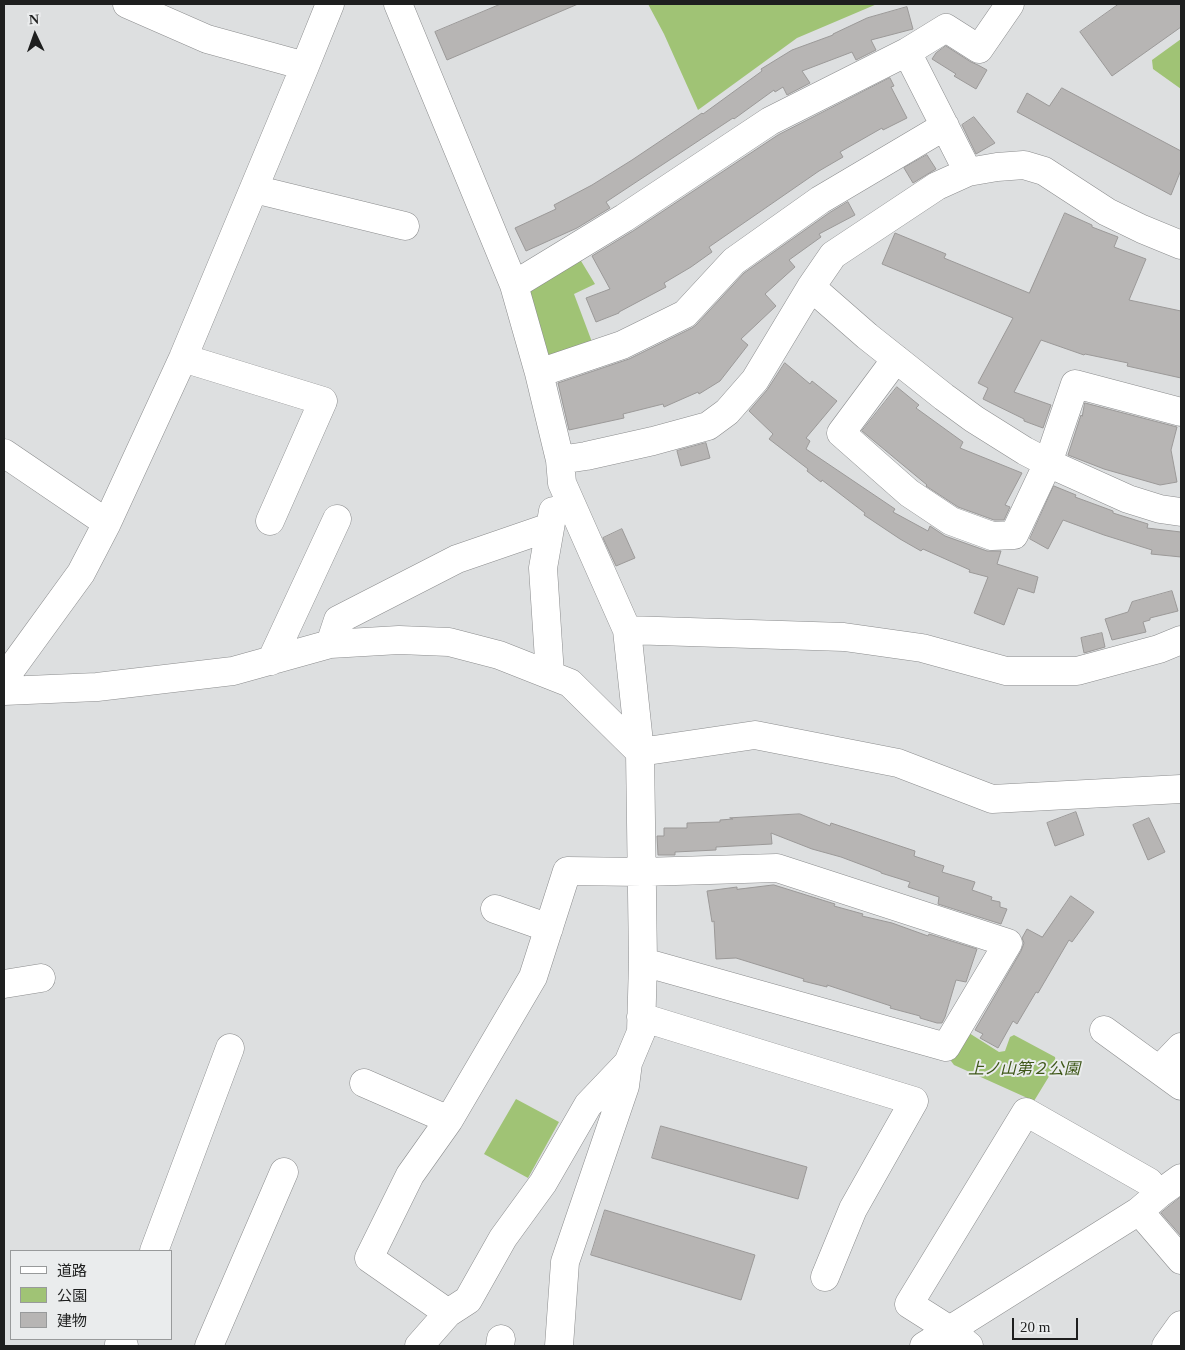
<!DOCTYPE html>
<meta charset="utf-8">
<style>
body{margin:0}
#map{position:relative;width:1185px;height:1350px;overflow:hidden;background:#dddfe0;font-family:"Times New Roman","Noto Sans JP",serif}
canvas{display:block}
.frame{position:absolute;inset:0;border:5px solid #1e1f1f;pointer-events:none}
.legend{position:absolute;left:10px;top:1250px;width:162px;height:90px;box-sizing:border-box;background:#eaeced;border:1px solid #989a9b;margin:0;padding:6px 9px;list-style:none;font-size:15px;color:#1e1f1f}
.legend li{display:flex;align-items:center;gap:10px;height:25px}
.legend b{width:25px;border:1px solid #989a9b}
.north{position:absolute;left:10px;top:10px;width:50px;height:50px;-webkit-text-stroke:4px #eaeced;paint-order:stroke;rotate:357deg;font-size:14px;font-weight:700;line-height:20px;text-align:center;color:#1e1f1f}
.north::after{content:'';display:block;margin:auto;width:18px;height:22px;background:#1e1f1f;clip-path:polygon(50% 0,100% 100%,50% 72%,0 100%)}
.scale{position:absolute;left:1012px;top:1318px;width:66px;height:22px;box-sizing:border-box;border:2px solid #1e1f1f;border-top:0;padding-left:6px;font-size:15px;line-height:18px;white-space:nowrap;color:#1e1f1f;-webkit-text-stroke:4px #eaeced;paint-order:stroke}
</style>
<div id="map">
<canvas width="1185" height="1350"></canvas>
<div class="frame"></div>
<ul class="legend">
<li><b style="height:6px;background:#fff"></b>道路</li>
<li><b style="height:14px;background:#a0c375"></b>公園</li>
<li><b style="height:14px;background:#b7b5b4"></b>建物</li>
</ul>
<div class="north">N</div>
<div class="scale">20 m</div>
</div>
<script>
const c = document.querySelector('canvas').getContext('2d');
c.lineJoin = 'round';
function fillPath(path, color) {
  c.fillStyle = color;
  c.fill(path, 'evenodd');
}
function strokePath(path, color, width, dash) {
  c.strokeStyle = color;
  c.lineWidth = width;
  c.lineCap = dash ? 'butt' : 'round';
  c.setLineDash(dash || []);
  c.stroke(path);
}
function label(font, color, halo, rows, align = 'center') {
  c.font = font + ' "Times New Roman","Noto Sans JP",serif';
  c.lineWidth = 4;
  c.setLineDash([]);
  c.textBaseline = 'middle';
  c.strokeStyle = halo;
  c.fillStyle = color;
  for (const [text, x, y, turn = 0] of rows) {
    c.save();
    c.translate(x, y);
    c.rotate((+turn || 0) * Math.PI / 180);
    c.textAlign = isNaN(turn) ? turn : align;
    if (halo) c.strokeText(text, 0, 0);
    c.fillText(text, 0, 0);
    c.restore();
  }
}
fillPath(new Path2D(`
 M648 4H877L797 38 698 110 664 34Z
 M1181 39V89L1153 69 1152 60Z
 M578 256 595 284 574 294 592 342 547 357 527 285Z
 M969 1033 999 1052 1005 1051 1010 1037 1014 1035 1055 1057 1056 1065 1034 1101 954 1065 951 1061 964 1034Z
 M516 1099 559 1122 528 1178 484 1154Z`), '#a0c375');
const building = new Path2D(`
 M501 4H578L447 60 435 32Z
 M1119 4H1181V27L1112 76 1080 32Z
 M907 7 913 29 871 40 876 50 856 60 852 52 802 71 810 83 787 95 783 87 775 92 774 90 734 119 733 118 606 202 610 208 577 228 526 251 515 228 556 209 554 205 592 185 632 160 702 113 703 114 762 71 761 69 792 50 833 35V34L867 18Z
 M946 46 971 62 978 65 987 70 976 89 954 76 956 74 932 59 936 53Z
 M890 78 894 86 891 87 907 118 883 130 882 128 840 152 843 157 819 171 709 247 712 252 691 267 664 283 666 287 619 312V313L596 322 586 298 610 289 592 256 633 231 778 135Z
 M1062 88 1181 151V170L1171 195 1017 112 1027 93 1049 106Z
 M974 117 995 143 976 154 962 125Z
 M927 155 936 169 913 183 904 168Z
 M848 202 855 215 819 234 821 237 789 260 795 267 765 294 776 306 741 339 748 345 720 381 699 394 698 392 664 407 663 404 623 414 624 418 569 430 558 383 629 359 692 328 696 325 744 273 829 213Z
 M1065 213 1092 225V227L1118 237 1114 247 1146 259 1129 300 1181 311V378L1127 366 1128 363 1085 354 1084 355 1041 340 1014 392 1051 405 1043 428 1024 421V419L983 399 988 388 978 383 1013 318 882 264 895 233 946 254 944 258 1029 293Z
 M785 363 810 384 812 381 837 401 806 438 810 441 806 449 895 509 893 512 928 531 930 526 945 536 987 551H1001L997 564 1038 577 1034 593 1018 588 1004 625 974 613 988 577 969 572 970 570 923 549 921 551 900 539 864 515 865 513 822 480 821 482 807 471 808 469 769 439 773 434 749 411 767 390Z
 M897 387 919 405 916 408 963 442 960 448 1022 473 1005 505 1010 507 1004 520H994L958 507 926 486 927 485 862 431Z
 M1085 403 1177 427 1171 450 1177 482 1160 485 1104 469 1068 455 1081 415 1082 416Z
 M706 443 710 458 681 466 677 451Z
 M1054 486 1076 495 1075 497 1113 511V513L1148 524 1147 528 1181 532V557L1151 554 1152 550 1104 535 1063 520 1048 549 1030 539Z
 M622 529 635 558 616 566 603 538Z
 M1172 591 1178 611 1150 618V620L1143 622 1146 632 1112 640 1105 619 1128 612 1132 602Z
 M1102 633 1105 647 1084 653 1081 638Z
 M1076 812 1084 835 1055 846 1047 823Z
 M800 814 830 826 831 823 915 851 914 856 944 866 942 872 975 882 972 890 992 897 991 900 1000 902V907L1007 909 1001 924 938 904 939 897 908 887 910 882 881 873V872L841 857 812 849 771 833 772 844 716 847V850L675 852V855H658L657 836H664V828H687V823L720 822V820L733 819 730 818Z
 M1149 818 1165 852 1148 860 1133 825Z
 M774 885 835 904 834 906 863 914 862 916 892 923 928 936 929 934 977 949 966 982 956 980 945 1017 942 1023H937L920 1018V1016L890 1008 891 1006 827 985V987L803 981 804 979 736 958 716 959 714 921 712 922 707 891 737 887V889Z
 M1071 896 1094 912 1072 942 1069 940 1038 993 1036 992 1017 1024 1013 1021 998 1048 980 1038 983 1034 975 1030 1021 951 1024 943 1022 938 1027 929 1042 937Z
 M661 1126 807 1167 798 1199 652 1158Z
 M1181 1197V1236L1161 1213Z
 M605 1210 755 1255 741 1300 591 1255Z`);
fillPath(building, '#b7b5b4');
strokePath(building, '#9b9998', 1);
const minor = new Path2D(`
 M127 4 207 39 305 66
 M398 4 514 285 539 373 560 460 562 483 627 630 640 752 643 962 641 1032 628 1063 625 1086 565 1262 559 1346
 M907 52 946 28 979 49 1010 4
 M254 189 405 226
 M514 285 624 218 770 121 907 52 968 172
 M811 287 867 336 944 397 974 419 1025 451 1048 463 1128 499 1160 509 1181 512
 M183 358 323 401 270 521
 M896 359 841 433 909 493 951 521 992 536 1014 535 1048 463 1075 384 1181 412
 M539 373 622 345 685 314 734 261 820 200 945 126
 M4 453 107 523
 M560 460 586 456 653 441 708 426 727 412 755 380 811 287 833 255 937 186 968 172 997 167 1024 165 1044 171 1107 212 1142 229 1181 245
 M627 630 844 637 922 648 1006 671H1077L1159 649 1181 640
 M330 644 338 620 457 559 550 527
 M271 661 337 519
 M550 675 543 568 553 511
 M4 679 81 573 107 523 183 358 305 66 330 4
 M4 691 97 687 233 671 330 644 399 640 449 642 499 655 570 683 640 752 755 735 898 763 992 799 1181 789
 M495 909 549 928
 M4 984 41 978
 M641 1017 914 1101 853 1209 825 1277
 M1104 1030 1181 1086
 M1159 1070 1181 1047
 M364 1083 449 1120
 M1139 1211 1181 1260
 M154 1251 230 1048
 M448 1313 369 1258 410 1175 449 1120 533 977 567 871 642 872 777 868 1008 943 946 1047 643 962
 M121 1339 119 1344 124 1346
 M209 1346 284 1172
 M419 1346 448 1313 468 1300 503 1238 543 1183 588 1105 628 1063
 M500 1346 501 1339
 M924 1346 1139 1211 1159 1194 1181 1178
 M969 1346 950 1330 909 1304 1026 1112 1149 1182 1159 1194
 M1166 1346 1181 1325`);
strokePath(minor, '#8b8c8d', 29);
strokePath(minor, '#fff', 28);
label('italic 16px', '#3e5718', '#eaeced', [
 ["上ノ山第２公園",1024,1070]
]);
</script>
